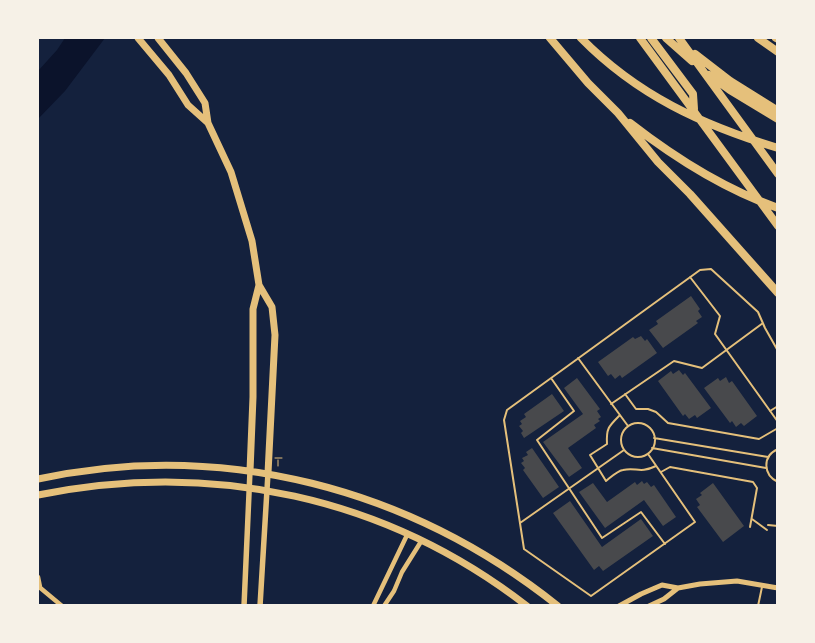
<!DOCTYPE html>
<style>
body{margin:0}
#map{position:relative;width:815px;height:643px;overflow:hidden;background:#14213d;font-family:Poppins,sans-serif}
canvas{display:block}
.frame{position:absolute;inset:0;border:39px solid #f6f1e7;pointer-events:none}
</style>
<div id="map">
<canvas width="815" height="643"></canvas>
<div class="frame"></div>
</div>
<script>
const c = document.querySelector('canvas').getContext('2d');
c.lineJoin = 'round';
function fillPath(path, color) {
  c.fillStyle = color;
  c.fill(path, 'evenodd');
}
function strokePath(path, color, width, dash) {
  c.strokeStyle = color;
  c.lineWidth = width;
  c.lineCap = dash ? 'butt' : 'round';
  c.setLineDash(dash || []);
  c.stroke(path);
}
fillPath(new Path2D(`
 M65 38H105L65 91 38 119V71L57 50Z`), '#0b132b');
fillPath(new Path2D(`
 M691 296 700 309 698 311 702 317 696 321 698 323 663 348 649 330 658 324 656 321Z
 M641 336 645 341 647 339 657 353 622 378 620 375 615 379 611 374 608 376 598 362 633 337 635 339Z
 M679 370 683 375 685 373 711 408 697 418 695 415 689 419 685 414 683 416 658 381 671 371 673 374Z
 M726 377 729 383 732 381 757 416 744 426 741 423 736 427 732 421 730 423 704 388 718 378 720 381Z
 M577 378 600 409 597 411 601 417 598 419 600 421 594 425 596 428 568 448 582 468 569 477 543 442 583 414 564 388Z
 M552 394 564 411 524 438 521 433 523 431 519 426 522 424 520 421 526 417 524 414Z
 M532 448 559 487 543 498 523 470 525 468 521 463 524 461 522 458 528 455 526 452Z
 M642 481 644 484 647 482 651 487 654 485 676 517 663 526 644 500 605 528 579 492 593 483 607 502 635 482 637 485Z
 M713 483 744 526 723 542 697 507 700 505 696 499 702 495 700 493Z
 M570 501 602 547 641 519 653 536 603 571 599 566 594 570 553 513Z`), '#48494c');
strokePath(new Path2D(`
 M275 458H282
 M278 466V460`), '#e5c07b', 1);
strokePath(new Path2D(`
 M690 277 720 316 715 334 778 422
 M578 358 628 426
 M551 378 574 411 537 440 602 538 641 512 665 544
 M625 394 636 409H648L656 412 668 423 759 439 778 428
 M611 404 674 361 702 368 763 323
 M770 411 778 406
 M620 415C609 426 606 428 607 444L590 455 606 481C611 477 617 471 623 470 637 467 639 474 656 466
 M621 440a17 17 0 1 1 34 0a17 17 0 1 1-34 0Z
 M654 438 768 457
 M652 448 766 468
 M778 449C762 456 763 475 778 482
 M648 454 695 522 591 596 524 549 504 420 507 410 700 270 711 269 758 312 765 328 778 351
 M661 472 670 467 753 482 757 488 750 527
 M752 519 767 530
 M520 523 624 450
 M768 525 778 526
 M758 606 762 587`), '#e5c07b', 2);
strokePath(new Path2D(`
 M38 577 40 587
 M38 586 62 606
 M373 606 408 533
 M384 606 394 591 402 572 422 540`), '#e5c07b', 4.5);
strokePath(new Path2D(`
 M619 606 641 594 662 585 678 588
 M649 606 664 599 678 588 700 584 737 581 778 588`), '#e5c07b', 5);
strokePath(new Path2D(`
 M244 606 250 471
 M260 606 268 473`), '#e5c07b', 5.5);
strokePath(new Path2D(`
 M138 38 169 75 188 105 208 123
 M158 38 186 73 205 103 208 123 231 172 252 241 259 285 253 309V397L250 471
 M259 285 272 307 275 335 268 473
 M38 479C223 439 410 488 558 606
 M38 495C212 460 385 496 527 606`), '#e5c07b', 7);
strokePath(new Path2D(`
 M550 38 588 83 618 113 658 162 690 194 778 293
 M581 38C637 95 702 125 778 148
 M640 38 778 226
 M651 38 693 94 694 109
 M666 38 692 61
 M679 38 778 174
 M758 38 778 52
 M776 38 778 39
 M695 54 730 81 778 111
 M709 75 730 90 778 119
 M630 123C675 158 724 189 778 208`), '#e5c07b', 8);
</script>
